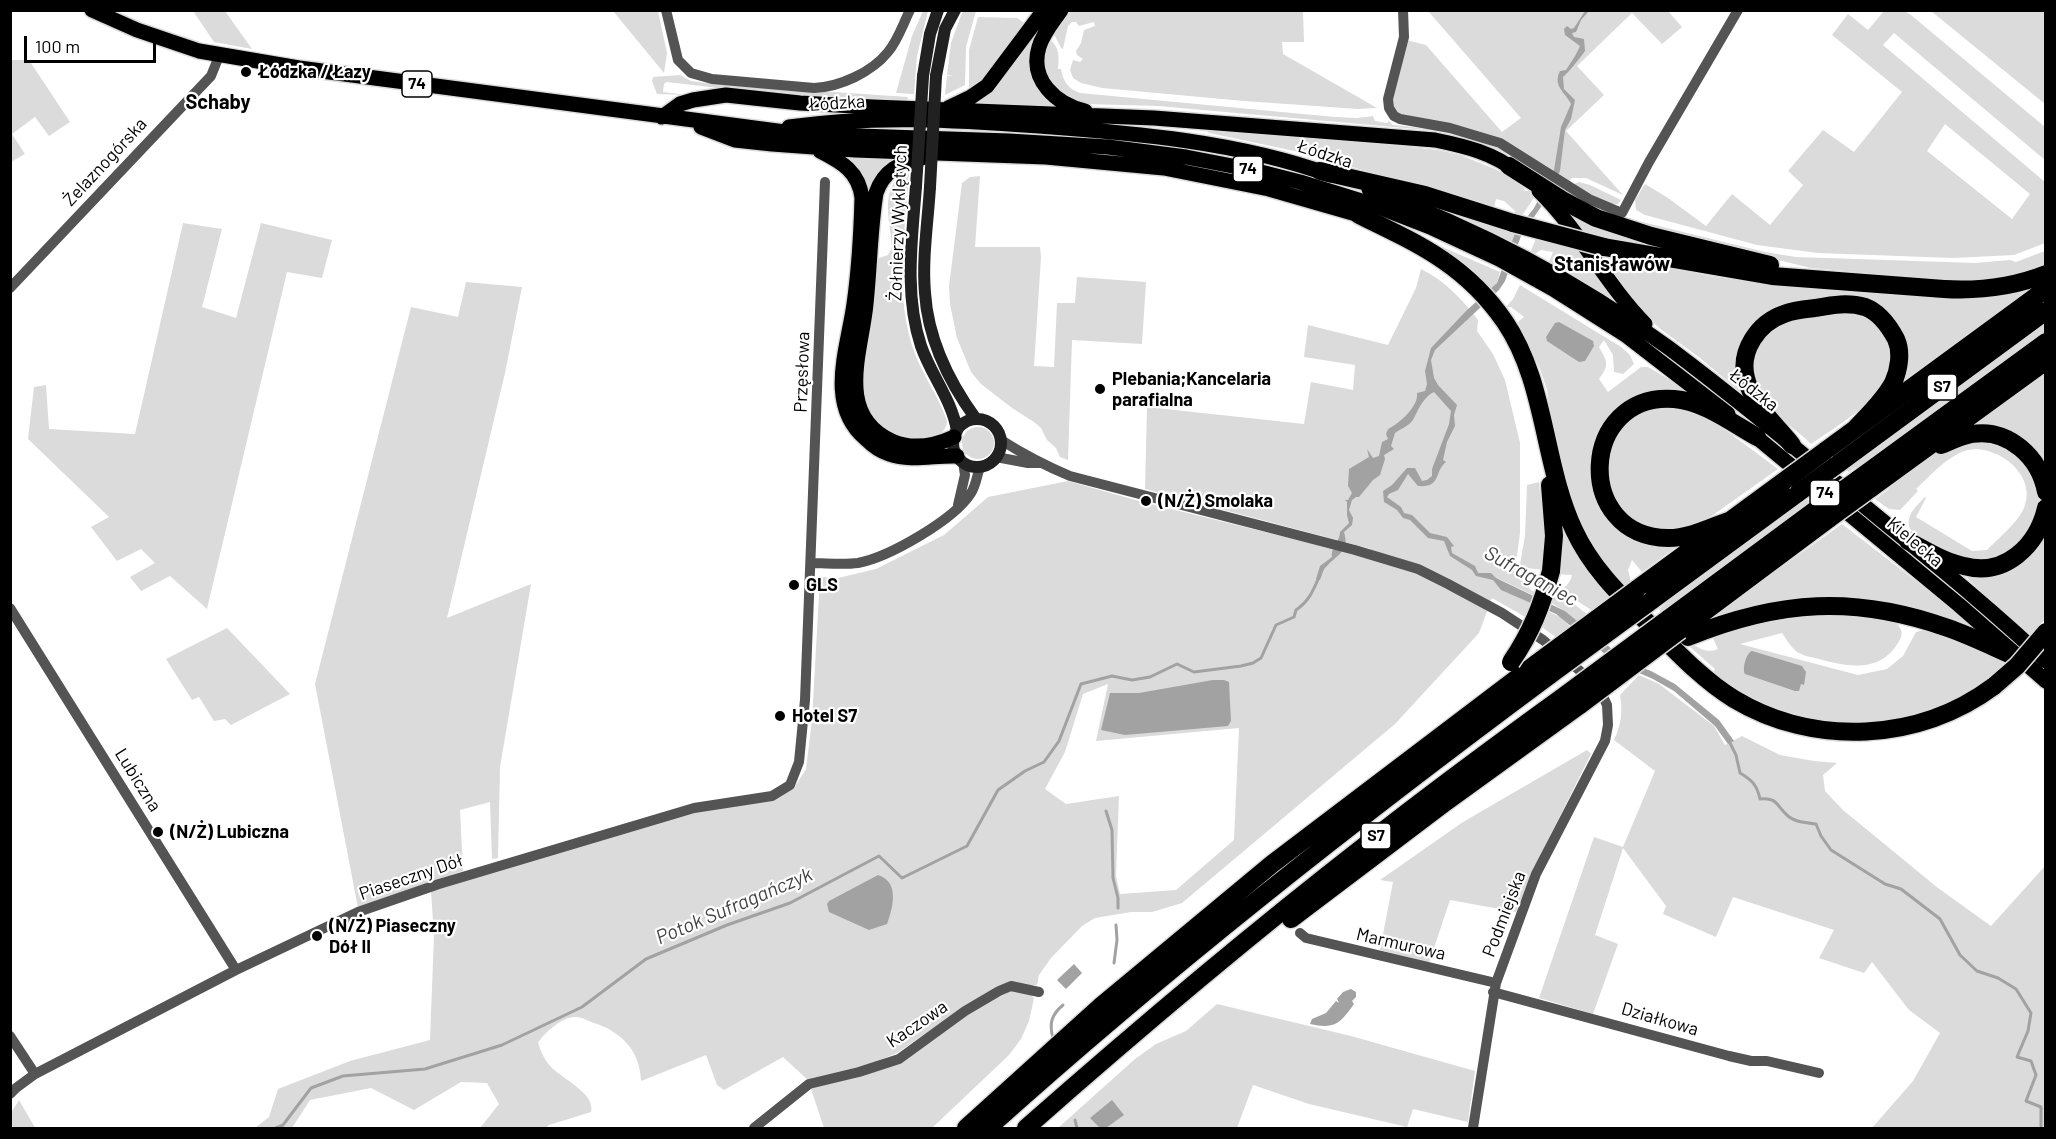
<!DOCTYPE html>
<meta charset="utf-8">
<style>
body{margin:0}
#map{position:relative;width:2056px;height:1139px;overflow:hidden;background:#fff;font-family:Barlow,sans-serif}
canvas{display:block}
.frame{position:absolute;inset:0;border:12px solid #000;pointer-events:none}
.scale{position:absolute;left:24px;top:36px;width:132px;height:27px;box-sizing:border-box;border:3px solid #000;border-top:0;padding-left:8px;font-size:18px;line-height:21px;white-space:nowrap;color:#000;-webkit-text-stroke:4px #fff;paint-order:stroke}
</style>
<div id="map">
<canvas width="2056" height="1139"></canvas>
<div class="frame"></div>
<div class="scale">100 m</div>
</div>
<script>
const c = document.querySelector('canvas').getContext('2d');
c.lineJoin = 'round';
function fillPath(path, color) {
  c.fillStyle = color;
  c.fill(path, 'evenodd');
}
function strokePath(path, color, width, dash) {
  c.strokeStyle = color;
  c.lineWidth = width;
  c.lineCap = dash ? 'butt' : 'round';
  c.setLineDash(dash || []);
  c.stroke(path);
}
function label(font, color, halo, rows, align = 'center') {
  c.font = font + ' Barlow,sans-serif';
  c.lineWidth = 4.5;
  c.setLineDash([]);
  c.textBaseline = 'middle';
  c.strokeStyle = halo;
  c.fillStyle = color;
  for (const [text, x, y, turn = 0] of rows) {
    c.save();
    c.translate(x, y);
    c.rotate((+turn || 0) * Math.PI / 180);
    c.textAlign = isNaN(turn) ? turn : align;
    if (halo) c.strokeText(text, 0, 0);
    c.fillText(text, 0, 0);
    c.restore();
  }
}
fillPath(new Path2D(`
 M963 10 976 11 966 47 965 85 945 95 947 76H953L947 75 951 43Z
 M193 11H225L252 49 214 42Z
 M613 11H658L667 53 664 73Z
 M923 11H928L917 56 914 94 896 93 912 36Z
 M1051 11H1055L1034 47 1061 108 969 106Z
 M1070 11H1303L1304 42H1282L1283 54 1377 108 1358 109 1244 101 1102 88 1081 83 1073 78 1070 70 1073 60 1080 62 1083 59 1077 55 1076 51 1081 43 1084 30 1095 26 1094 22 1079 26 1076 22H1072L1068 26 1063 49 1061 48 1053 32Z
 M1428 11H1668L1682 27 1662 44 1632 13 1577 66 1604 95 1566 131 1623 195 1586 178H1572L1568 182 1545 165 1504 142 1395 113 1390 104 1406 40 1426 45 1502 132 1521 118Z
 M1884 11H1904L1911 15 2045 127V160L1894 33 1883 45 2045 182V243L2014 255 1953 258 1818 253 1757 245 1645 215 1636 210 1635 200 1645 184 1668 198 1706 226 1732 194 1770 225 1803 185 1788 171 1823 130 1854 152 1902 92 1832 35 1848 14 1868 30ZM1945 124 2030 194 2012 219 1927 151Z
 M1931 11H2045V104Z
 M978 17 1017 18 1026 24C1003 55 986 91 945 99L969 89V50Z
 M1050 40C1060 47 1059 58 1058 69H1061C1063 81 1068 89 1080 93L1335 117 1357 118 1373 116 1375 121 1387 123 1389 121 1393 125C1436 129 1479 136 1518 158 1526 163 1533 169 1541 174L1539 176C1511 150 1474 139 1438 131L1158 106 1086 104C1079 98 1068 98 1059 93 1042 82 1040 56 1050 40Z
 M11 60H29L70 122 49 136 35 117 12 134 25 154 11 162Z
 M680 75 691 81 714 84 908 97 907 100 753 92 667 82 664 84 663 92 687 95 657 94 652 81 653 77Z
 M1207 130 1328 138 1438 150 1460 155 1495 169 1522 184 1525 191H1531L1536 195 1521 217 1514 216 1515 211 1504 201 1496 199 1494 208 1304 153 1209 133Z
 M840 156 899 159C884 170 875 178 871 197 867 231 867 265 862 298 858 329 847 363 851 394 856 437 906 463 945 446L947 451 910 454 888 448 866 433 857 422 849 404 847 377 858 308 866 195 859 173 852 164Z
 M909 170C906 231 893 295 915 354 924 377 939 397 947 421 946 444 907 439 893 432 881 426 869 414 866 402 860 379 865 355 867 332 870 308 873 283 876 259L888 255 892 247C891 221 877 185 909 170Z
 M980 176 975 247H1040L1041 257 1034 366 1054 367 1057 303H1075L1077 277 1146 282 1142 344 1072 340 1068 460 1060 457 1056 448 1047 440 1041 428 1034 422 1012 408 981 384 971 372 957 338 950 304 949 286 962 183 970 177Z
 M1579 182 1590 185 1621 200 1618 204C1603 206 1586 192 1574 184Z
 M1579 200 1622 217 1765 252 1796 257 1975 263 2010 260 2016 262 2045 251V264L2009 276 1979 280H1946L1811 268 1625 223Z
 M1425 205 1515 233 1511 244Z
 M1566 211 1697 257 1602 236 1601 238 1583 234Z
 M183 223 222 229 202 307 236 318 261 223 332 240 322 278 287 272 207 609 170 576 141 591 130 577 155 563 141 549 117 561 91 527 109 517 28 439 34 387 46 385 49 429 135 434Z
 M1419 237 1500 272 1497 283 1490 290Z
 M1536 238 1580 249 1629 315 1548 264 1553 252 1541 250 1533 255 1530 254Z
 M1597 254 1715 277 1780 286 1900 296 1972 298 2025 290 2017 298 1903 381C1913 351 1903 323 1878 305L1767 314 1747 331 1742 341 1737 376 1739 391 1700 358 1659 328 1626 295Z
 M1421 269C1445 281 1462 299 1478 320L1477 331 1493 354 1505 380 1520 443V533L1516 563 1522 580 1532 591 1539 593 1537 597 1497 578 1535 604 1529 619 1492 598 1479 633 1395 724 1182 903 1152 912H1131L1095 918 1082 926 1051 958 1039 975 1037 985 1025 986 963 1008 897 1053 858 1069 809 1081 783 1057 724 1090 717 1085 706 1055 641 1081C640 1051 622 1032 594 1023 589 1021 581 1017 576 1017 563 1016 544 1033 538 1043 541 1052 545 1061 552 1068 563 1079 596 1094 591 1112L549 1125 545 1128H480L499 1104 487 1083 461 1082 414 1110 371 1088 310 1100 292 1128H255L269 1117 278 1089 350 1061 430 1040 434 936 431 891 695 812 794 788 806 769 812 720 820 577 838 578 876 569 944 535 988 497 1068 481 1139 501 1367 557 1371 549 1145 489 1147 407 1304 424 1311 382 1353 390 1355 365 1304 357 1308 325 1388 345 1416 288ZM1108 684 1096 741 1239 728 1234 840 1176 890 1120 894 1116 876 1119 796 1066 804 1045 789 1065 752 1083 694Z
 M466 282 522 287 505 373 447 618 531 584 500 767 498 858 492 859 490 802 460 810 463 871 358 908 315 684 411 307 458 317Z
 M1520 285 1621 347 1630 355 1634 364 1623 374 1614 372 1613 355 1604 340 1599 347C1607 361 1610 365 1599 379L1608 392 1641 367H1648L1692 393 1647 395 1592 464 1593 481 1600 504 1676 547 1642 572 1632 560 1628 570 1631 582 1623 588 1582 533 1554 445 1547 390 1540 369 1518 322 1524 317 1511 307H1506L1513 299Z
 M1846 310C1869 315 1869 316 1884 334 1921 378 1840 424 1811 444 1797 430 1778 418 1766 404 1743 377 1753 338 1782 321 1791 316 1834 312 1846 310Z
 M2045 317V335L1861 471 1856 467 1849 472 1846 470 1854 465 1852 459Z
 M2045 366V468L2037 453 1959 429Z
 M1680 406 1704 414 1778 469 1703 522 1682 529 1664 531 1641 525 1626 516 1606 482 1608 450 1627 422 1642 412Z
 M962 443a16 16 0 1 1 32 0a16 16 0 1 1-32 0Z
 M1970 439 2001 442 2029 464 2040 495 2039 510 2035 524 2010 553 1980 563 1935 547 1910 529C1905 515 1916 507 1925 497L1926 498 1916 517 1972 551 1987 550C1998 539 2018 522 2024 508 2038 476 1998 444 1968 450 1948 455 1930 476 1916 489L1918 491 1900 510 1889 509 1875 499 1889 489 1887 487C1914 467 1938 449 1970 439Z
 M1539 482 1540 493 1545 491 1547 503 1543 570 1527 568 1526 574 1528 580 1520 564 1525 536 1527 485Z
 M1807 499 1810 502 1802 507 1804 513 1674 609 1669 606 1661 612 1659 609 1666 603 1667 596 1794 502 1799 505Z
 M1556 503 1597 581 1610 598 1593 611 1577 601 1551 591C1562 590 1569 587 1572 575L1555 574Z
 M1842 524 2000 646 1921 611 1876 600 1829 598 1701 624Z
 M2045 530V619L2030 638 1959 570 1976 573Z
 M1549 596 1573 603 1588 615 1579 622 1565 611 1548 601Z
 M1545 610 1560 617 1571 627 1557 638 1539 625Z
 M1844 612 1896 622C1902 630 1904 634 1898 643 1880 673 1847 667 1819 659 1812 657 1802 656 1796 651 1791 647 1786 639 1782 633L1740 644 1858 675 1887 669 1903 656 1916 632 1924 630H1934L2007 663C1993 674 1979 687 1963 695 1880 738 1787 729 1713 673L1715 669 1690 647 1694 645C1702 650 1709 653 1718 649L1712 636 1754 622Z
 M227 628 290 694 231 725 225 719 214 721 199 697 192 700 166 659Z
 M1639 675 1659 684 1714 726 1725 745 1742 736 1780 755 1814 761 1837 763 1823 775 1825 791 1843 810 1938 888 1991 926 2045 866V1128H1872L1913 1081 1940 1033 1909 1010 1872 962 1864 973 1819 958 1834 930 1733 897 1716 937 1663 914 1666 906 1623 848 1595 935 1618 944 1593 1014 1539 998 1594 837 1623 847 1655 771 1614 740C1621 724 1623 712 1620 695Z
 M1587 750 1591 754 1532 872 1516 912 1450 900 1429 963 1380 950 1393 882 1380 880 1463 822Z
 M1012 991 1031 995 1034 998 1029 1021 1021 1039 1009 1055 932 1128H824L810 1086 900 1062 967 1014 1001 994Z
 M1217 1004 1351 1036 1475 1071 1468 1122 1413 1109 1407 1127 1309 1104 1253 1085 1237 1128H1058L1135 1059 1156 1044 1186 1031Z
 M19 1100 34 1126 35 1128H11V1113Z`), '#dbdbdb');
fillPath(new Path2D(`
 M1585 11H1589L1581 20 1576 32 1572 33 1574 37 1584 39 1585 51C1578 60 1571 70 1563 77L1564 89 1575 100 1571 119 1565 130 1560 171 1543 204 1521 236 1505 281 1499 290 1435 350 1431 360 1434 378 1438 385 1457 405 1454 415 1455 426 1447 442 1443 460 1446 462C1434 471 1442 488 1418 486L1408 474 1398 490 1389 494 1387 497 1401 507 1404 513 1412 515 1430 533 1447 537 1454 546 1451 547 1452 553 1475 566 1478 573H1491L1496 578 1565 611 1628 662 1651 671 1675 684 1719 720 1734 741 1728 744 1715 726 1674 691 1653 679 1616 663 1556 614 1501 590 1493 580 1476 576 1472 570 1450 556 1444 541 1428 538 1410 520 1403 518 1397 510 1384 502 1383 491 1392 485 1407 468H1415L1422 481 1427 480 1432 476V469L1449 424 1451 411 1434 392C1424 396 1418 410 1414 418 1410 426 1401 428 1395 433L1391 446 1394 449 1384 455 1385 459 1380 475 1373 480 1359 497H1356L1352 500 1349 510 1353 518 1352 525 1344 532C1350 551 1338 554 1327 566 1323 569 1322 575 1320 580L1316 579 1320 566 1332 557C1330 548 1340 542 1340 532L1349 523 1347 515V502L1345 500H1348L1352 493 1348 486 1349 469 1369 457 1367 449 1373 458 1379 456 1382 442 1388 439 1386 434 1388 429C1399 424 1419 406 1417 393L1425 391 1427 384 1425 371 1431 348 1467 310 1497 283 1515 233 1534 208 1554 170 1561 127 1571 104C1566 93 1552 86 1560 71L1566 70C1572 61 1576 55 1580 46L1565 35 1564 29 1567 26 1571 29 1574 28Z
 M1559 322 1593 341 1594 346 1585 361 1579 362 1547 341 1546 337 1555 323Z
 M1752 651 1802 666 1806 672 1804 685 1801 684 1799 691H1795L1745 674C1742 669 1746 653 1752 651Z
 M1213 680H1224L1229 682 1231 721 1228 726 1125 735 1101 730 1110 693H1139Z
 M878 875C900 882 893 908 887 924L869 930 829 912 827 904 829 901Z
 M1074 964 1082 973 1066 989 1057 980Z
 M1351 989 1356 992V997L1352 1001 1354 1004C1341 1022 1336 1030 1310 1024L1312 1019 1326 1013 1336 1001 1339 1003 1337 999 1343 992Z
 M1112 1100 1124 1115 1106 1128H1100L1090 1118Z`), '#a2a2a2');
strokePath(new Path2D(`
 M1729 741 1736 755 1740 773C1752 780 1757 785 1760 799 1778 797 1776 806 1788 816 1795 822 1806 823 1816 824L1821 836 1831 850 1885 884 1901 889 1940 919 1960 955 1977 971 1998 978 2016 989 2031 1013 2028 1031 2017 1057 2031 1061 2036 1075 2026 1101 2041 1107V1128
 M1106 811 1112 830 1113 878 1118 898V908
 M1114 963 1117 940 1116 925
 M1053 1038C1049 1024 1051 1015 1063 1005
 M1075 1120 1077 1128
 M276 1128 283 1125 311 1088 343 1076 425 1069 502 1045 582 1007 646 959 727 925 790 903 879 856 902 878 967 846 998 790 1025 771 1044 762 1059 741 1081 684 1112 676 1132 680 1150 677 1177 664 1194 672 1241 666 1253 663 1261 658 1276 625 1294 617 1296 610C1309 601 1313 591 1319 577`), '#a2a2a2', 3);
const primary = new Path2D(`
 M92 10 137 30 199 51 299 68 800 134 1009 141 1108 147 1186 157 1253 170 1300 182 1371 204 1430 227 1499 259 1553 289 1627 336 1728 414
 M1061 10C1053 22 1043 33 1039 47 1029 80 1056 104 1085 111
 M948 108 971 97 987 86 1044 10
 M662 117 680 104 693 100 726 95 800 103 873 107 1154 118 1435 140C1464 146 1495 153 1518 173
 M701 127 735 140 772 144 855 150 1046 157 1164 168 1269 189 1370 218
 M789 127C873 115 956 120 1039 126 1134 133 1240 142 1330 175
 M820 151C842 162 859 172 862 198 861 234 859 269 854 304 848 348 825 405 866 439 872 445 880 451 889 454 912 462 934 455 957 456
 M922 158C900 163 884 170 876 193 870 230 870 267 866 304 862 350 834 415 892 441 912 450 934 446 954 437
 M1369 189C1476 228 1577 281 1669 348 1733 396 1795 447 1856 499 1920 552 1985 603 2046 661
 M1539 191C1580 231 1605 283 1645 324
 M1749 431 1959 605 2046 681`);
const highway = new Path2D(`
 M1509 166 1564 201 1596 218 1651 236 1770 265
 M1320 171 1425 195 1513 223
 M1359 215C1419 244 1466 265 1505 322 1546 382 1543 464 1574 530 1592 569 1622 597 1651 626 1677 652 1703 680 1734 699 1814 747 1919 742 1994 686
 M1604 247 1772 276 1944 289C1978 291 2013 287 2046 274
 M1792 445C1776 425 1752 404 1746 378 1739 351 1758 323 1784 314 1793 310 1805 309 1815 308 1832 305 1848 302 1865 307 1879 312 1889 326 1896 339 1902 352 1899 370 1893 383 1884 400 1868 415 1855 429
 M1941 445C1951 441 1961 436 1972 434 2009 428 2040 458 2046 492
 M1825 451 2046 289
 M1838 464 2046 311
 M1857 480 2046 342
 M1550 485 1554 536 1551 571
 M1870 489 2046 361
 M1734 519C1713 526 1691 538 1668 538 1573 537 1579 392 1674 399 1703 401 1732 423 1757 437
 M1908 541C1926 550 1944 562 1964 566 2005 577 2037 546 2046 508
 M1637 589 1784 481
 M1651 601 1798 493
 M1668 619 1818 508
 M1680 630 1830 518
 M1688 637C1779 600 1855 595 1948 628 1971 636 1993 647 2016 657
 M1291 919 1443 804 1580 705
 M966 1128 1101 1006 1272 864 1537 663
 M988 1128C1167 967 1356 819 1550 675
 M1026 1128C1137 1030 1251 934 1368 843 1433 791 1501 742 1568 693`);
strokePath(primary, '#dbdbdb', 18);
strokePath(highway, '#dbdbdb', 21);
strokePath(new Path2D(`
 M666 10 678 60 691 73 712 79 814 88C840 87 872 72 888 52 898 40 903 24 910 10
 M1403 10 1404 37 1388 99 1389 108 1394 116 1400 119 1450 128 1500 143 1589 199 1622 213 1649 162 1738 10
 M10 288 211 76 219 56
 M1001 440C1023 454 1046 466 1070 476L1355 550 1418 569 1448 584 1502 613 1543 640 1598 686 1607 705 1608 725 1605 741 1536 874 1496 983 1473 1128
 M996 457 1028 463H1040
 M958 505 965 475 963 462
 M811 563C826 563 842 565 858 563 889 557 954 520 971 493 976 486 977 475 980 467
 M10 608 236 970
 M1300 933 1306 938 1496 983
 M1493 992 1729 1056 1751 1061H1767L1819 1073
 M10 1036 35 1074
 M10 1094 16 1088 35 1074 236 970 358 912 439 884 694 808 772 796 790 785 799 762 805 700 825 182
 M754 1128 809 1084 859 1072 899 1059 965 1011 999 991 1011 986 1039 992`), '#545454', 10);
strokePath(new Path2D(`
 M923 76 930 34 938 10
 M936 76 945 29 955 10
 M916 186C912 239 904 295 921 346 931 375 952 400 957 431
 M930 187C928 221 922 258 925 293 928 339 949 382 976 419
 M953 443a24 24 0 1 1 48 0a24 24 0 1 1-48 0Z`), '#212121', 12);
strokePath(primary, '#000', 15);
strokePath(highway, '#000', 18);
const highwayBridge = new Path2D(`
 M1513 223 1604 247
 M1784 481 1825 451
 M1798 493 1838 464
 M1818 508 1857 480
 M1830 518 1870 489
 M1511 662C1531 633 1542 605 1551 571
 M1537 663 1637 589
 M1550 675 1651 601
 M1994 686 2017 666 2046 632
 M1568 693 1668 619
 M1580 705 1680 630`);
strokePath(highwayBridge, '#dbdbdb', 21, []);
strokePath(new Path2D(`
 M916 186 923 76
 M930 187 936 76`), '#212121', 12);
strokePath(highwayBridge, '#000', 18);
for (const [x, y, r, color] of [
 [246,72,6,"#000"],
 [1100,389,6,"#000"],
 [1146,501,6,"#000"],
 [794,585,6,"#000"],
 [780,716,6,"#000"],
 [158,832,6,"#000"],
 [317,936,6,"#000"]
]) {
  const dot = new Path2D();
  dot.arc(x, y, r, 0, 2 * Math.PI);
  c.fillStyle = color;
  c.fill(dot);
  strokePath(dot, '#fff', 2);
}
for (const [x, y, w] of [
 [417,84,30],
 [1248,169,30],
 [1942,387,30],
 [1825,493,30],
 [1376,836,30]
]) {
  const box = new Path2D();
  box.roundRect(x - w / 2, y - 13, w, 26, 4.5);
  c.fillStyle = '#fff';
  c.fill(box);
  strokePath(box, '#000', 1.5);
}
label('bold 16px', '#000', null, [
 ["74",417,84],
 ["74",1248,169],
 ["S7",1942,387],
 ["74",1825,493],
 ["S7",1376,836]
]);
label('bold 18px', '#000', '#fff', [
 ["Łódzka / Łazy",258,72],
 ["Plebania;Kancelaria",1112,379],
 ["parafialna",1112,400],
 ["(N/Ż) Smolaka",1158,501],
 ["GLS",806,585],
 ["Hotel S7",792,716],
 ["(N/Ż) Lubiczna",170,832],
 ["(N/Ż) Piaseczny",329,926],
 ["Dół II",329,947]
], 'left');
label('18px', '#000', '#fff', [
 ["Łódzka",837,103,-4],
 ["Łódzka",1325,154,18],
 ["Żelaznogórska",105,162,-47],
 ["Żołnierzy Wyklętych",898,223,-88],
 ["Przęsłowa",802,372,-88],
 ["Łódzka",1754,390,38],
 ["Kielecka",1915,542,40],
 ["Lubiczna",138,780,58],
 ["Piaseczny Dół",411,877,-19],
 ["Podmiejska",1504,914,-69],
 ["Marmurowa",1401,944,13],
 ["Działkowa",1660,1019,16],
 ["Kaczowa",917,1024,-34]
]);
label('bold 20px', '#000', '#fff', [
 ["Schaby",218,102],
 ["Stanisławów",1612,264]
]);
label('italic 20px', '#434343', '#fff', [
 ["Sufraganiec",1531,576,29],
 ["Potok Sufragańczyk",734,906,-23]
]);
</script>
